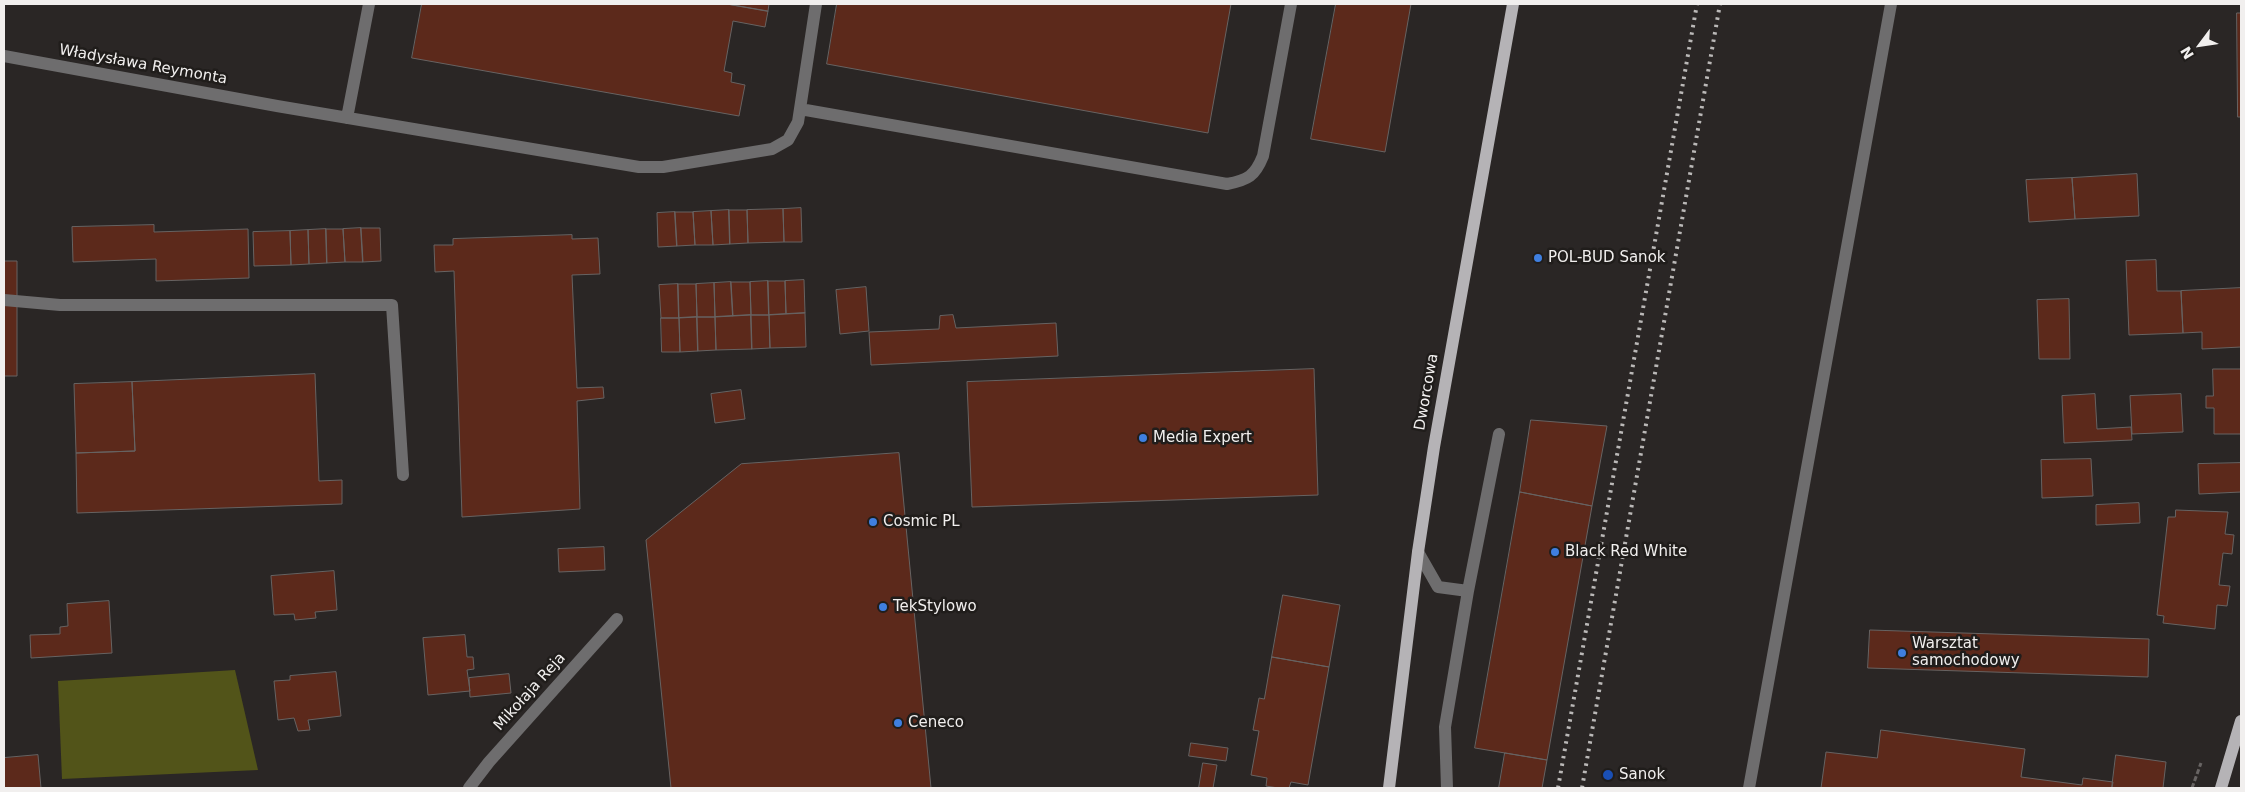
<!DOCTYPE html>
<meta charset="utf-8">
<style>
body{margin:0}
#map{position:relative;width:2245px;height:792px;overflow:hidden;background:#2a2625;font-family:"DejaVu Sans",sans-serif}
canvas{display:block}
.frame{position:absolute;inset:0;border:5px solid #f1efee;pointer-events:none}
.north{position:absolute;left:2175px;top:20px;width:50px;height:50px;-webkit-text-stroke:4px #201d1b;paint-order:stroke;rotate:239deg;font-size:14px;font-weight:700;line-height:20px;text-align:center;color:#f1efee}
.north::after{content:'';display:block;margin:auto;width:18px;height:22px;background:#f1efee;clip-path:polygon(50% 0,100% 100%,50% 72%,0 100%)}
</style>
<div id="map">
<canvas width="2245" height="792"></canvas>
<div class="frame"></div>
<div class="north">N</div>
</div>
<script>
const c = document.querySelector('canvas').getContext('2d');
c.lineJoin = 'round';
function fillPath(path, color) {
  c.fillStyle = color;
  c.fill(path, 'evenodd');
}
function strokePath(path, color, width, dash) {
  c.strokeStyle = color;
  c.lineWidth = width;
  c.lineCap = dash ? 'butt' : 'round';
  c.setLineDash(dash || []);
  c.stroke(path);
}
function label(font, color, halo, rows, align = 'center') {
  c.font = font + ' "DejaVu Sans",sans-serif';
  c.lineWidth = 5;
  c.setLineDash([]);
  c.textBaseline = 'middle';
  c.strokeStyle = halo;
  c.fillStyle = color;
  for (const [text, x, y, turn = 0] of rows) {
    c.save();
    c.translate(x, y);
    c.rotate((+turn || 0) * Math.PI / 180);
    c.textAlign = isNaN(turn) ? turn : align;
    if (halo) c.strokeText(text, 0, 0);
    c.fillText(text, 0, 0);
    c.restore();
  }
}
fillPath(new Path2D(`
 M235 670 258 770 62 779 58 681Z`), '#525419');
const building = new Path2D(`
 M422 4H727L768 11 765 27 733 21 724 71 732 73 731 82 745 85 739 116 412 58Z
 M727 4H769L768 11Z
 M837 4H1231L1208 133 827 64Z
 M1336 4H1411L1385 152 1311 139Z
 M2237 13H2241V117H2238Z
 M2137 174 2139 216 2075 219 2072 178Z
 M2072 178 2075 219 2029 222 2026 180Z
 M801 208 802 242H784L783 209Z
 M783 209 784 242 748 243 747 210Z
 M729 210 730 244 713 245 711 211Z
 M729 210H747L748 243 730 244Z
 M711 211 713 245H695L693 212Z
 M675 212 677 246 658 247 657 213Z
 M675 212H693L695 245 677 246Z
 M154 225V232L248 229 249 278 156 281V259L73 262 72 227Z
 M361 228H380L381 261 363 262Z
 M361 228 363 262H345L343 229Z
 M326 229 327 263 309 264 308 230Z
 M326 229H343L345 262 327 263Z
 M308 230 309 264 291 265 290 231Z
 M290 231 291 265 254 266 253 232Z
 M572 235V239L598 238 600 274 572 275 577 388 603 387 604 398 577 401 580 509 462 517 454 271 435 272 434 245H453V239Z
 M2156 260 2157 291H2181L2183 333 2129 335 2126 261Z
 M4 261H17V376H4Z
 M804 280 805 313 786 314 785 281Z
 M768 281 769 315H751L750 282Z
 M768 281H785L786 314 769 315Z
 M731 282H750L751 315 733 316Z
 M731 282 733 316 715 317 714 283Z
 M714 283 715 317H697L696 284Z
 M678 284 679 318H661L659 285Z
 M678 284H696L697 317 679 318Z
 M866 287 869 331 840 334 836 290Z
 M2241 288V347L2202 349V332L2183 333 2181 291Z
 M2069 299 2070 359H2039L2037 300Z
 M805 313 806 347 770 348 769 315Z
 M751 315H769L770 348 752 349Z
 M751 315 752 349 716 350 715 317Z
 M953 315 956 328 1056 323 1058 356 871 365 869 332 939 329 940 316Z
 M697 317 698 351 680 352 679 318Z
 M697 317H715L716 350 698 351Z
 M661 318H679L680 352H662Z
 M1314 369 1318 495 972 507 967 382Z
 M2213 369H2241V434H2214V408H2206V396H2213Z
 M315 374 319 481 342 480V504L77 513 76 453 135 451 132 382Z
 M132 382 135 451 76 453 74 384Z
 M741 390 745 419 715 423 711 394Z
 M2095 394 2097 429 2131 427 2132 440 2064 443 2062 396Z
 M2181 394 2183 432 2132 434 2130 396Z
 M1531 420 1607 426 1592 506 1520 492Z
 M899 453 931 788H671L646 540 741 464Z
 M2091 459 2093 496 2042 498 2041 460Z
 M2241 463V492L2199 494 2198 464Z
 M1520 492 1592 506 1547 760 1475 748Z
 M2139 503 2140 523 2096 525V505Z
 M2176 510 2228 512 2225 534 2234 535 2232 554 2223 553 2219 585 2230 586 2227 606 2217 605 2215 629 2163 623 2164 616 2157 615 2168 517H2175Z
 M604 547 605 570 559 572 558 549Z
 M334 571 337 610 315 612 316 618 295 620 294 614 274 615 271 576Z
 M1283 595 1340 605 1329 667 1272 657Z
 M109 601 112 653 31 658 30 635 60 634V627L68 626 67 604Z
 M1870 630 2149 639 2148 677 1868 668Z
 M465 635 467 657H473L474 669 467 670 470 691 428 695 423 638Z
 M1272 657 1329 667 1308 785 1291 782 1289 788H1278L1266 786 1267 778 1251 775 1259 731 1253 730 1259 698 1264 699Z
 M336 672 341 716 308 720 310 730 298 731 294 718 278 720 274 681 290 680V676Z
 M509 674 511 693 470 697 469 678Z
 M1881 730 2025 749 2021 777 2082 785 2083 778 2113 782 2112 788H1821L1826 752 1877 758Z
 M1191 743 1228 748 1226 761 1189 756Z
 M1505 753 1547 760 1542 788H1499Z
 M38 755 41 788H4V758Z
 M2116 755 2166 762 2163 788H2112Z
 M1203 763 1217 765 1213 788H1199Z`);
fillPath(building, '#5c291b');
strokePath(building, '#676362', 1);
strokePath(new Path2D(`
 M2192 788 2201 763`), '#686463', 3, [5, 2.5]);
strokePath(new Path2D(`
 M4 56 277 106 639 167H663L772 149 788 140 798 122 816 4
 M800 109 1227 184C1248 180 1255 176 1263 156L1291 4
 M347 118 369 4
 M4 300 60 305H392L403 475
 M1418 552 1438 587 1468 591
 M469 788 489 762 617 619
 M1447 788 1445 727 1468 591 1499 434
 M1749 788 1891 4`), '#6e6d6e', 12);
strokePath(new Path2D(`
 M1389 788 1418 552 1434 447 1513 4
 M2221 788 2241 721`), '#b5b3b6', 12);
strokePath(new Path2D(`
 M1558 788 1697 4
 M1582 788 1720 4`), '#bab8b7', 4, [2.5, 5]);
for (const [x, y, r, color] of [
 [1538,258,5,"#3f7fe0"],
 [1143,438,5,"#3f7fe0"],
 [873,522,5,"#3f7fe0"],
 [1555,552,5,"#3f7fe0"],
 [883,607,5,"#3f7fe0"],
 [1902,653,5,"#3f7fe0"],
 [898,723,5,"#3f7fe0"],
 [1608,775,6,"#1a4fb4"]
]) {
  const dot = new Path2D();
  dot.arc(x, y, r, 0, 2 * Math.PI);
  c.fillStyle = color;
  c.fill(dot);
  strokePath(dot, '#201d1b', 2);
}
label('15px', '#f1efee', '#201d1b', [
 ["Władysława Reymonta",143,65,10],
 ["Dworcowa",1427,392,-80],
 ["Mikołaja Reja",530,692,-48]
]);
label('15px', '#f1efee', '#201d1b', [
 ["POL-BUD Sanok",1548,258],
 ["Media Expert",1153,438],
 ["Cosmic PL",883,522],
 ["Black Red White",1565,552],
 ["TekStylowo",893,607],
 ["Warsztat",1912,644],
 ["samochodowy",1912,661],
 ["Ceneco",908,723],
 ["Sanok",1619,775]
], 'left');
</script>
